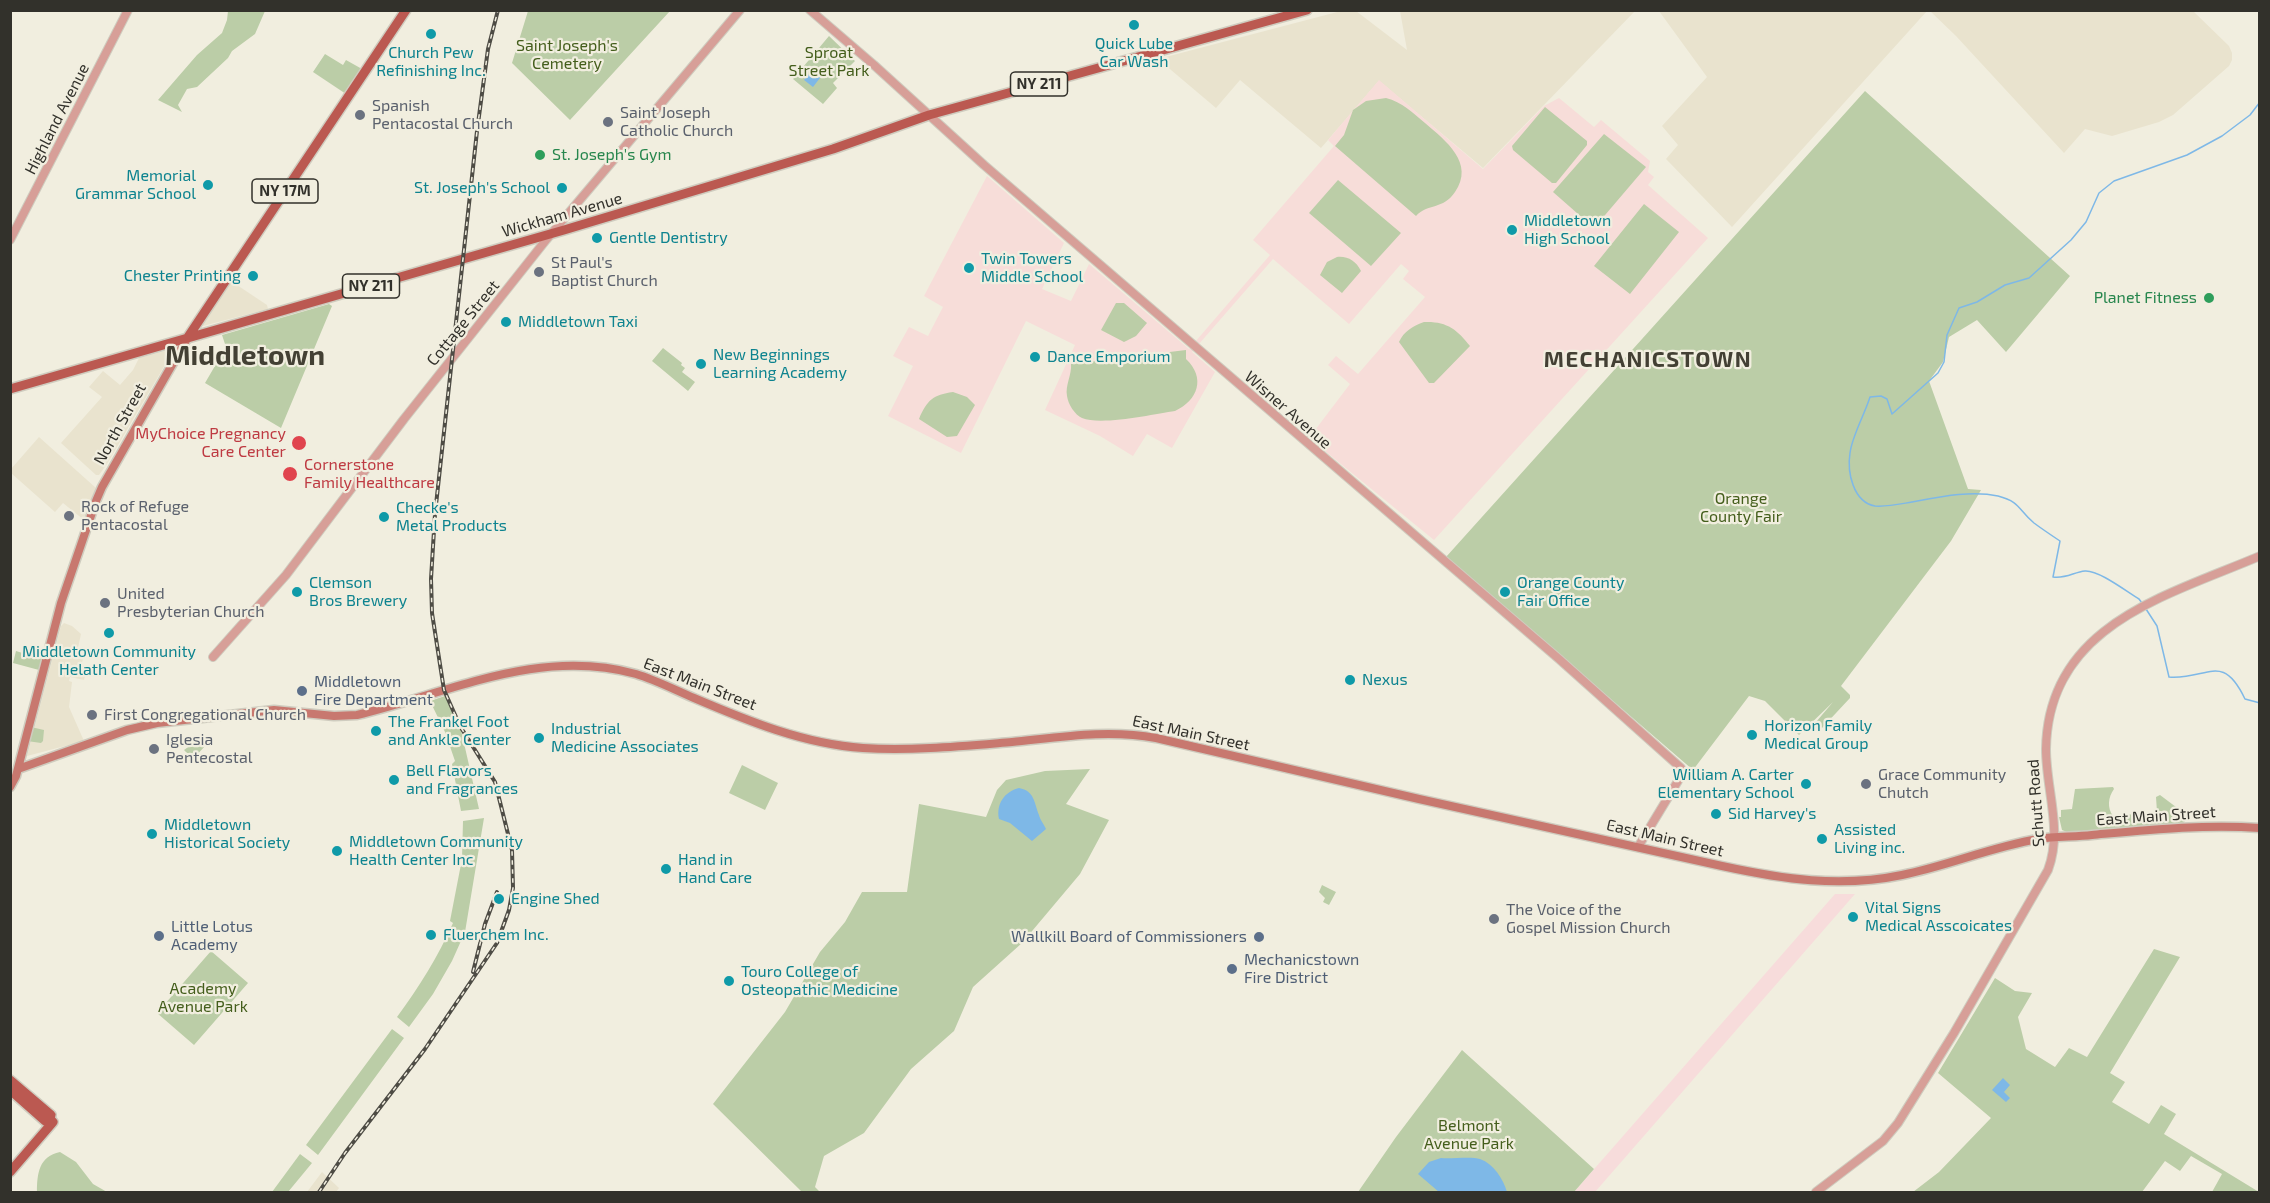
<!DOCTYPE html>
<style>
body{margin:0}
#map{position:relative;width:2270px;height:1203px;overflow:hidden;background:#f1eedf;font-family:"Exo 2",sans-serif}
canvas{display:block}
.frame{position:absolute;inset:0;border:12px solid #32312b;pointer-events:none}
</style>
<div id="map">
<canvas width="2270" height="1203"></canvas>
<div class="frame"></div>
</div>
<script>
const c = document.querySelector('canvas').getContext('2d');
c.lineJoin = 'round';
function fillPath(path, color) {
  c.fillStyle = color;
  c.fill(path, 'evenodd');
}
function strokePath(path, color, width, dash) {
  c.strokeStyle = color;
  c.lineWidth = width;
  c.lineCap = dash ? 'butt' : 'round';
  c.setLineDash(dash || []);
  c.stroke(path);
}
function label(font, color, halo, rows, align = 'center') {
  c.font = font + ' "Exo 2",sans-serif';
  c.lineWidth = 4.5;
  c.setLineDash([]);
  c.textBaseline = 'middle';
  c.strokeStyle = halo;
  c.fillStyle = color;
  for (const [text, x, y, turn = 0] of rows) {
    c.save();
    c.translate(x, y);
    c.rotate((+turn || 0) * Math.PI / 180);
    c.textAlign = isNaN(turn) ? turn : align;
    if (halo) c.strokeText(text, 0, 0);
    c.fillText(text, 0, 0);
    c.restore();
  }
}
fillPath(new Path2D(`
 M1341 11H1356L1407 50 1400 11H1635L1483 168 1379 81 1321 148 1240 80 1216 108 1158 59Z
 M1659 11H1927L1732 227 1666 159 1678 145 1662 126 1707 77Z
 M1930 11H2193L2229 46 2232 53V60L2229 66 2173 115 2159 122 2112 136 2085 129 2064 153 1956 36Z
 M231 281 267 305 268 309 203 326 202 323Z
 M172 349V353L107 464 99 475H96L61 443 102 397 89 387 103 371 120 385 133 370 139 358Z
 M39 437 96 488 84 520 63 503 55 512 11 473V469Z
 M64 623 72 626 81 634 76 657 83 659 81 666 87 667 84 680 70 677 69 681 72 682 69 707 84 741 27 756 61 626Z
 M322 1172 339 1188 336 1192H307Z`), '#e9e3ce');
fillPath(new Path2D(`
 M1835 894H1855L1595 1192H1574Z`), '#f7dcdb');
fillPath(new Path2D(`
 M1379 80 1483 169 1544 106 1559 98 1594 127 1601 120 1650 161 1648 172 1654 177 1648 185 1708 238 1434 540 1309 438 1350 384 1328 365 1336 356 1358 374 1425 297 1403 279 1409 271 1401 264 1349 324 1273 259 1192 352 1215 372 1172 448 1147 434 1133 456 1100 436 1045 410 1075 345 1026 321 961 453 888 416 913 366 893 356 909 327 928 336 943 307 924 296 987 176 1064 243 1042 289 1071 301 1089 264 1189 349 1270 255 1253 240 1334 146 1328 140Z`), '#f7ddd9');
fillPath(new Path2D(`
 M228 11H265L255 34 232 51 228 58 197 87 187 89 178 105 182 112 158 100 197 55 222 33 227 20Z
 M528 11V10L670 11 570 120 512 63Z
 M829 36 855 61 833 83 837 88 823 104 793 79Z
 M325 54 343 65 346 60 362 69 346 94 313 72Z
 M1865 91 2070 276 2006 352 1977 320 1949 337 1943 362 1929 381 1968 489 1981 490 1951 541 1841 686 1850 695V698L1822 728 1816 722 1833 702 1799 735 1765 701 1749 696 1693 770 1446 557Z
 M1386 98C1402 102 1413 113 1425 123 1446 141 1475 163 1455 192 1443 210 1428 203 1416 216L1335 146 1344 135 1353 110 1366 101Z
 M1545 107 1587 141V145L1556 183H1552L1513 150 1512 146Z
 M1604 134 1646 167 1594 228 1553 192Z
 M1338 180 1401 233 1371 266 1309 213Z
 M1644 204 1679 232 1630 294 1594 266Z
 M1337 257C1348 256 1356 261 1361 271L1342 293 1320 275 1327 262Z
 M1116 303H1124L1147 323 1136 336 1124 342 1101 330Z
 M329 304 332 306 281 428 205 383 226 347 222 335Z
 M1424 322C1446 321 1457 329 1470 346L1434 383H1429L1399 342C1404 331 1413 326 1424 322Z
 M663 348 682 363 681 365 685 368 682 372 695 382 688 391 652 361Z
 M1186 350V359C1206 378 1198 400 1175 411 1154 414 1101 426 1082 418 1075 415 1068 404 1067 396 1065 385 1072 375 1071 364Z
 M953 392 967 397 975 405 957 436 947 437 919 419C927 400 933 395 953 392Z
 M16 651 42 659 39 670 13 663Z
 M445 696 461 730 479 809 461 811 452 764 455 761 445 732 430 701Z
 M31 727 44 730 43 741 41 743 27 741Z
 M198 740 206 745 193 759 184 750Z
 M742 765 778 783 765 810 729 793Z
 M1090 769 1066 804 1109 820 1080 874 1022 943 973 987 954 1031 911 1069 864 1133 824 1156 815 1187 820 1192H802L713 1104 785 1012 820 952 845 922 862 892H907L919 804 986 817 997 790 1006 780 1045 771Z
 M2113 787 2114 789C2108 797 2107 808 2113 816L2157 812 2156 797 2160 795 2184 813 2185 821 2183 824 2067 832 2062 830 2059 817H2061V810L2072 809 2075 789Z
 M484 818 465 932 452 961 433 994 409 1027 397 1017C419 987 438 957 453 923L450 921 462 859 463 821Z
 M1322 885 1336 892 1329 905 1323 902 1325 898 1319 892Z
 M2154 949 2180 957 2110 1073 2125 1082 2112 1102 2149 1124 2161 1105 2176 1114 2164 1134 2259 1192H2212L2222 1174 2191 1156 2180 1171 2165 1161 2142 1192H1913L1939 1172 1991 1118 1938 1073 1995 978 2015 991 2032 993 2018 1017 2026 1049 2055 1067 2069 1048 2087 1057Z
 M211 951 248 983 194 1045 157 1013Z
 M392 1029 404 1038 318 1155 306 1145Z
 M1462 1050 1594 1169 1574 1192H1358L1396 1137Z
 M60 1152 76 1162 93 1184 107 1192H37C37 1174 39 1156 60 1152Z
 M300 1154 312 1163 288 1192H272Z`), '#bbcda7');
fillPath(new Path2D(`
 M815 67 823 74 813 87 804 80Z
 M1019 788C1035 791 1034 803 1039 815 1040 820 1044 824 1046 829L1032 841 1010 823 999 819C996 804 1004 792 1019 788Z
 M2003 1078 2010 1085 2004 1092 2010 1098 2006 1102 1992 1090Z
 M1441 1158C1451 1159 1472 1156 1480 1159 1494 1164 1503 1179 1507 1192H1439L1418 1174 1429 1162Z`), '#7eb8e7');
strokePath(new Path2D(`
 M2142 603 2139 599C2127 592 2099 570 2085 571 2074 572 2066 579 2053 577L2060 541C2051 535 2042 529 2034 523 2018 510 2021 502 1998 496 1971 490 1939 497 1912 502 1900 504 1887 507 1875 506 1853 502 1847 472 1850 453 1852 436 1864 416 1870 397L1881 396 1887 399 1892 414 1938 373 1944 362 1947 335 1959 308 1977 302 2005 285 2029 278 2071 240 2086 222 2099 193 2114 181 2187 155 2222 136 2250 115 2260 102
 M2146 609 2157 626 2169 677C2208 680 2222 651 2245 699L2260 703`), '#7eb8e7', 1.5);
const tertiary = new Path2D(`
 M810 10 874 65 984 165 1559 659 1681 768V776L1638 847
 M10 240 128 10
 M213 657 286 575 404 419 546 240 740 10
 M1816 1192 1883 1141 1898 1123 1954 1033 2048 870C2063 830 2046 790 2046 749 2048 625 2166 596 2260 556`);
const secondary = new Path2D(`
 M18 769 127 730 157 723 274 710 334 716 357 715C450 693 538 647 636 674 656 680 675 690 694 698 748 721 804 744 863 748 912 751 963 746 1012 742 1061 737 1108 729 1156 738L1419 799 1722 866C1782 879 1840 888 1902 875 1947 866 1991 847 2038 839 2055 836 2074 837 2092 835 2147 830 2204 824 2260 828
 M10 787 16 776 61 603 96 501 102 487 188 337`);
const primary = new Path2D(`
 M188 337 406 10
 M10 389 564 230 833 149 929 115 1307 10
 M10 1080 51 1115 50 1119 53 1122 10 1172
 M10 1090 45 1121 50 1119`);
strokePath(tertiary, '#cfccbf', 10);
strokePath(secondary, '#cfccbf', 11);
strokePath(primary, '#cfccbf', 12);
strokePath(tertiary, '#d79f98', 8);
strokePath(secondary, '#c8786f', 8);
strokePath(primary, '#bb5951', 9);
const rail = new Path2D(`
 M473 972 485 924 497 892
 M319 1192 345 1153 425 1049 497 943 509 910 513 888 512 850 495 782 460 726 444 690 432 613 431 579 435 514 477 131 488 49 498 10`);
strokePath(rail, '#4e4c45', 4);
strokePath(rail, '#f1eedf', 1.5, [4.5]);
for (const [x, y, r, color] of [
 [1134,25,6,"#0f9aa8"],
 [431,34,6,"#0f9aa8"],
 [360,115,6,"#6b7280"],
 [608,122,6,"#6b7280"],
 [540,155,6,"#2e9e5b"],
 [208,185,6,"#0f9aa8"],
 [562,188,6,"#0f9aa8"],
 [1512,230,6,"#0f9aa8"],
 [597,238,6,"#0f9aa8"],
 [969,268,6,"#0f9aa8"],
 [539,272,6,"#6b7280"],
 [253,276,6,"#0f9aa8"],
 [2209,298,6,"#2e9e5b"],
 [506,322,6,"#0f9aa8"],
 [1035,357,6,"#0f9aa8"],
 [701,364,6,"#0f9aa8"],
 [299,443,8,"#e0444e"],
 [290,474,8,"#e0444e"],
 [69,516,6,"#6b7280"],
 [384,517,6,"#0f9aa8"],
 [297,592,6,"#0f9aa8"],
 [1505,592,6,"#0f9aa8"],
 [105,603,6,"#6b7280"],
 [109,633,6,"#0f9aa8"],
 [1350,680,6,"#0f9aa8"],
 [302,691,6,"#5c6f8a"],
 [92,715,6,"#6b7280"],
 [376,731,6,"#0f9aa8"],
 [1752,735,6,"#0f9aa8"],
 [539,738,6,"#0f9aa8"],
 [154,749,6,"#6b7280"],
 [394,780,6,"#0f9aa8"],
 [1806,784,6,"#0f9aa8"],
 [1866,784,6,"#6b7280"],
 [1716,814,6,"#0f9aa8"],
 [152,834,6,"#0f9aa8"],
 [1822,839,6,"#0f9aa8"],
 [337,851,6,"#0f9aa8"],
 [666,869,6,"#0f9aa8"],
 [499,899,6,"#0f9aa8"],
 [1853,917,6,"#0f9aa8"],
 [1494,919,6,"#6b7280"],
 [431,935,6,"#0f9aa8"],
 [159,936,6,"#5c6f8a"],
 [1259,937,6,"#5c6f8a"],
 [1232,969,6,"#5c6f8a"],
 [729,981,6,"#0f9aa8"]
]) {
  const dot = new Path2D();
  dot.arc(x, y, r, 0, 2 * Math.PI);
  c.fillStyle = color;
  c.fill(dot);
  strokePath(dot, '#f1eedf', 2);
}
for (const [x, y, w] of [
 [1039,84,57],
 [285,191,66],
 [371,286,57]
]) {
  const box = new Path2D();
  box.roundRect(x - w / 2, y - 12, w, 24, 4.5);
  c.fillStyle = '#f1eedf';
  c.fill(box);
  strokePath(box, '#32312b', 1.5);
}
label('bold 15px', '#32312b', null, [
 ["NY 211",1039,84],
 ["NY 17M",285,191],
 ["NY 211",371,286]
]);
label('16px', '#0d838f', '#f1eedf', [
 ["Quick Lube",1134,44,"center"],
 ["Car Wash",1134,62,"center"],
 ["Church Pew",431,53,"center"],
 ["Refinishing Inc.",431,71,"center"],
 ["Memorial",196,176,"right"],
 ["Grammar School",196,194,"right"],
 ["St. Joseph's School",550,188,"right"],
 ["Middletown",1524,221],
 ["High School",1524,239],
 ["Gentle Dentistry",609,238],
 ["Twin Towers",981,259],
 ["Middle School",981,277],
 ["Chester Printing",241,276,"right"],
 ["Middletown Taxi",518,322],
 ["New Beginnings",713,355],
 ["Learning Academy",713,373],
 ["Dance Emporium",1047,357],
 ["Checke's",396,508],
 ["Metal Products",396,526],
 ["Clemson",309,583],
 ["Bros Brewery",309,601],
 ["Orange County",1517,583],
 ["Fair Office",1517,601],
 ["Middletown Community",109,652,"center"],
 ["Helath Center",109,670,"center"],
 ["Nexus",1362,680],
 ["The Frankel Foot",388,722],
 ["and Ankle Center",388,740],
 ["Horizon Family",1764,726],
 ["Medical Group",1764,744],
 ["Industrial",551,729],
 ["Medicine Associates",551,747],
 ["Bell Flavors",406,771],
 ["and Fragrances",406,789],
 ["William A. Carter",1794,775,"right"],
 ["Elementary School",1794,793,"right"],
 ["Sid Harvey's",1728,814],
 ["Middletown",164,825],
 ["Historical Society",164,843],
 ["Assisted",1834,830],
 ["Living inc.",1834,848],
 ["Middletown Community",349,842],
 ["Health Center Inc",349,860],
 ["Hand in",678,860],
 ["Hand Care",678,878],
 ["Engine Shed",511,899],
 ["Vital Signs",1865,908],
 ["Medical Asscoicates",1865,926],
 ["Fluerchem Inc.",443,935],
 ["Touro College of",741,972],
 ["Osteopathic Medicine",741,990]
], 'left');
label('16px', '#445e1c', '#f1eedf', [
 ["Saint Joseph's",567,46],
 ["Cemetery",567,64],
 ["Sproat",829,53],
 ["Street Park",829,71],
 ["Orange",1741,499],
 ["County Fair",1741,517],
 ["Academy",203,989],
 ["Avenue Park",203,1007],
 ["Belmont",1469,1126],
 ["Avenue Park",1469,1144]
]);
label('16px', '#5b616d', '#f1eedf', [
 ["Spanish",372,106],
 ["Pentacostal Church",372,124],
 ["Saint Joseph",620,113],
 ["Catholic Church",620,131],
 ["St Paul's",551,263],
 ["Baptist Church",551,281],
 ["Rock of Refuge",81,507],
 ["Pentacostal",81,525],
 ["United",117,594],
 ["Presbyterian Church",117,612],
 ["First Congregational Church",104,715],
 ["Iglesia",166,740],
 ["Pentecostal",166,758],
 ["Grace Community",1878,775],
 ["Chutch",1878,793],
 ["The Voice of the",1506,910],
 ["Gospel Mission Church",1506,928]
], 'left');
label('16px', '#32312b', '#f1eedf', [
 ["Highland Avenue",57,119,-63],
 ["Wickham Avenue",562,215,-16],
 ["Cottage Street",463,323,-51],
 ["Wisner Avenue",1288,410,41],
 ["North Street",120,424,-61],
 ["East Main Street",700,684,21],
 ["East Main Street",1191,733,12],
 ["Schutt Road",2036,803,-94],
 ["East Main Street",2156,816,-4],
 ["East Main Street",1665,838,13]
]);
label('16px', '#27864d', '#f1eedf', [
 ["St. Joseph's Gym",552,155],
 ["Planet Fitness",2197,298,"right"]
], 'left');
label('16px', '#be3a42', '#f1eedf', [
 ["MyChoice Pregnancy",286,434],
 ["Care Center",286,452],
 ["Cornerstone",304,465,"left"],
 ["Family Healthcare",304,483,"left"]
], 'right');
label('16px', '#4e5e75', '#f1eedf', [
 ["Middletown",314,682],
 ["Fire Department",314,700],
 ["Little Lotus",171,927],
 ["Academy",171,945],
 ["Wallkill Board of Commissioners",1247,937,"right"],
 ["Mechanicstown",1244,960],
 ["Fire District",1244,978]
], 'left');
c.letterSpacing = '1.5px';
label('bold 22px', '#434034', '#f1eedf', [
 ["MECHANICSTOWN",1648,360]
]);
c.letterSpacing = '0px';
label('bold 28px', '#434034', '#f1eedf', [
 ["Middletown",245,356]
]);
</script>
